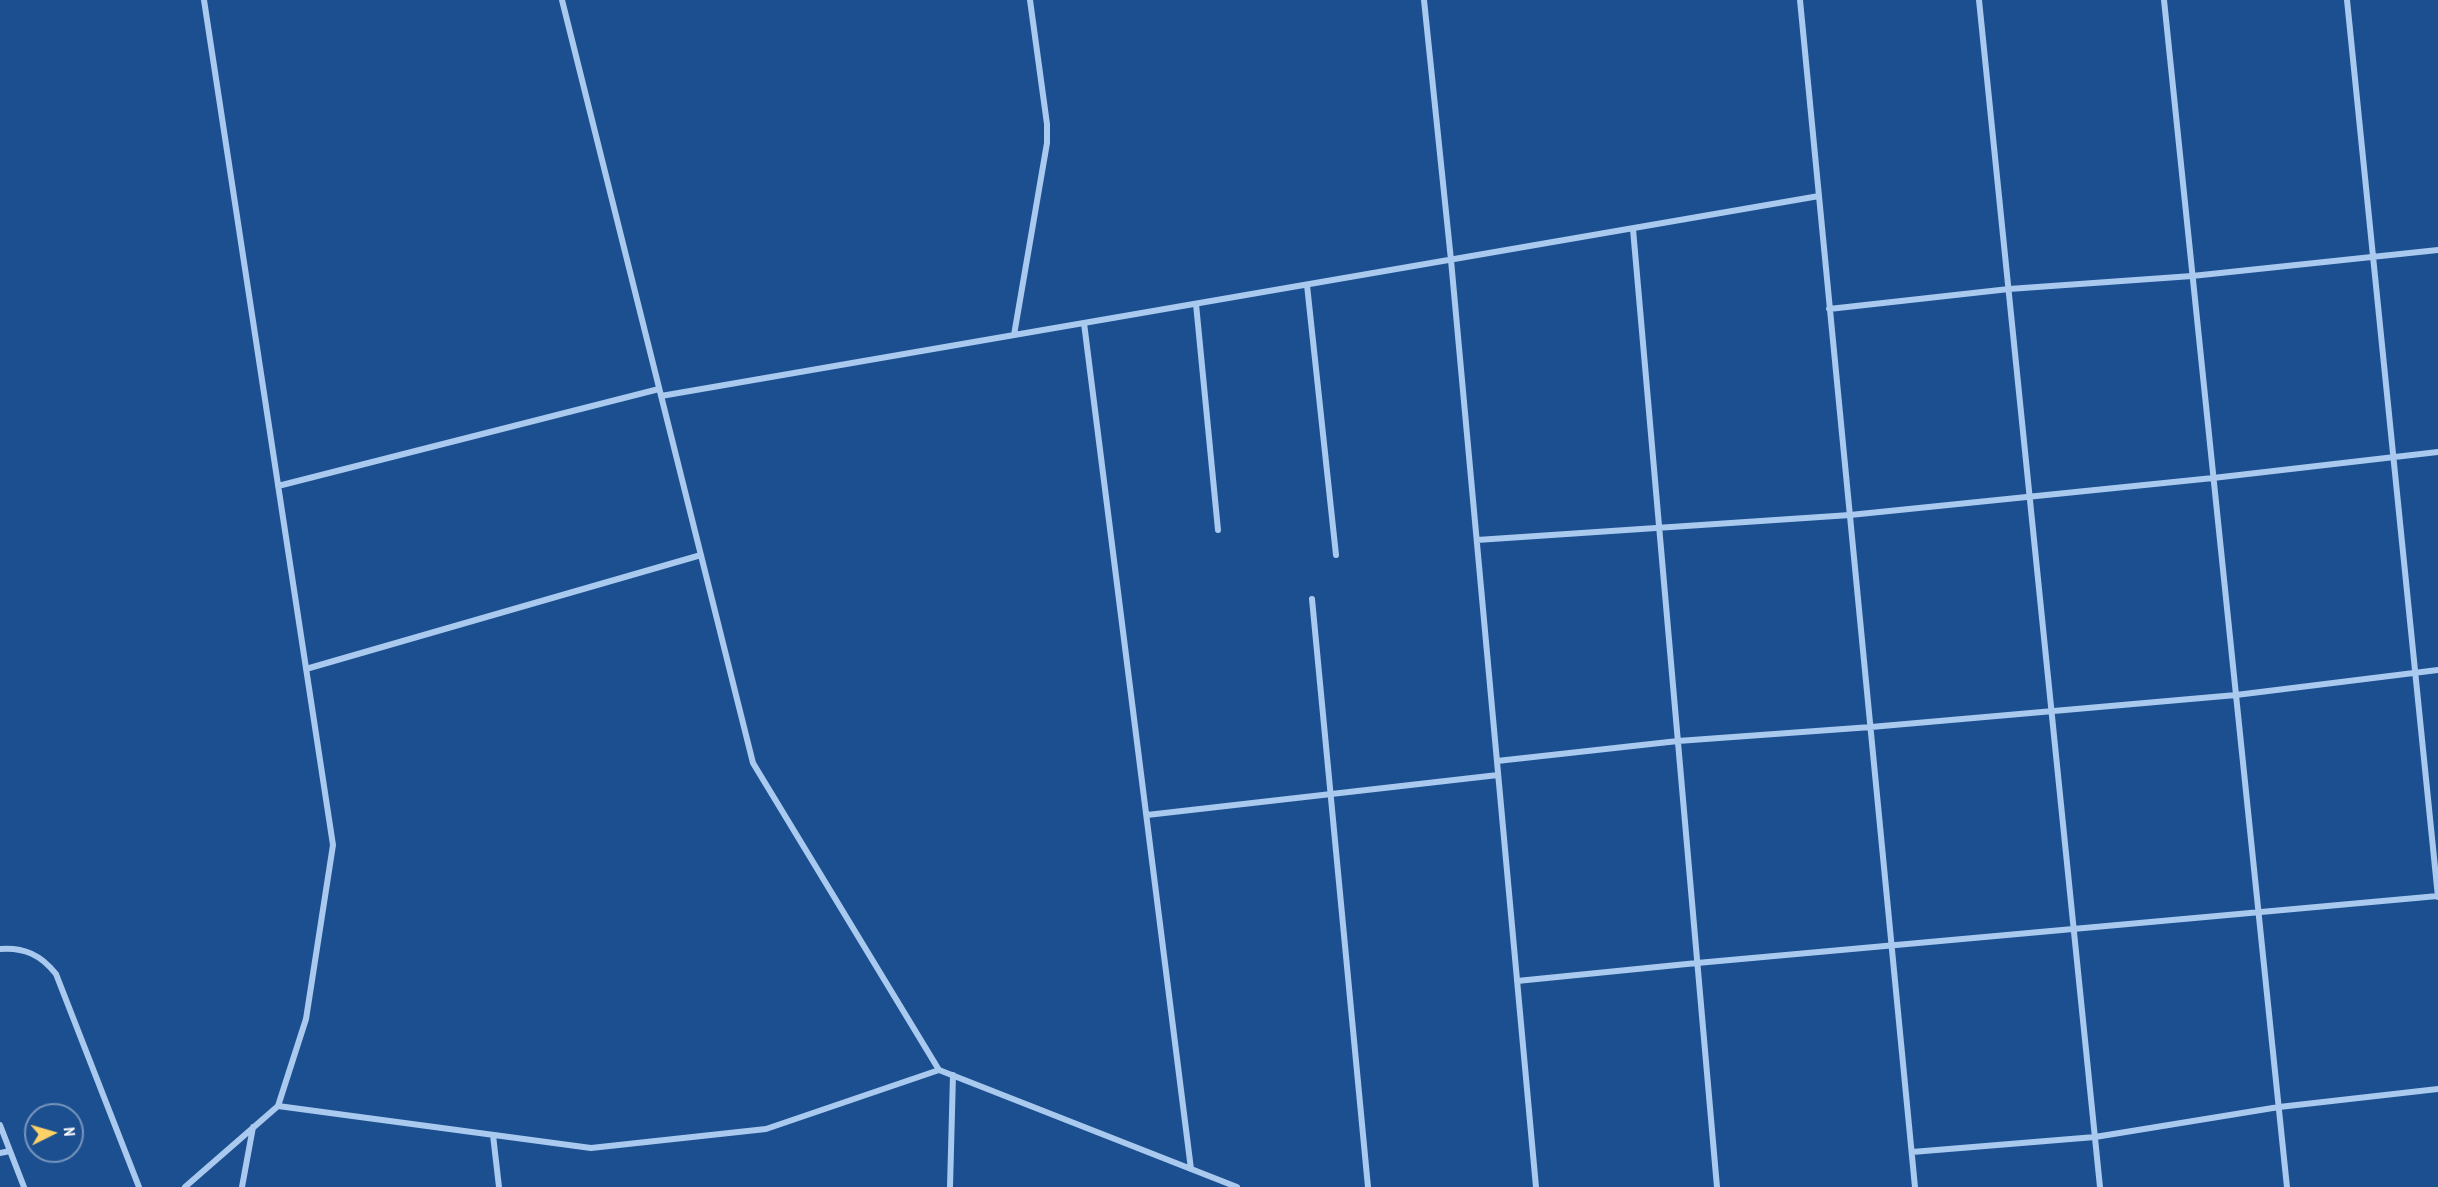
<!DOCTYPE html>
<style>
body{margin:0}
#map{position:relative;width:2438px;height:1187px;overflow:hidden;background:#1b4f8f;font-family:"PT Sans Narrow",sans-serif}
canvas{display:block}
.north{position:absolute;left:24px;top:1103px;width:60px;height:60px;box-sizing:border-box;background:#1b4f8f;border:2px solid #7695bc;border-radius:50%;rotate:85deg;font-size:16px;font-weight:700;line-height:24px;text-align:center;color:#fff}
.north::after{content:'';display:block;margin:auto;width:21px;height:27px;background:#ffd166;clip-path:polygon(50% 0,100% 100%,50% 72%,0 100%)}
</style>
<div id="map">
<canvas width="2438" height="1187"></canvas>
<div class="north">N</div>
</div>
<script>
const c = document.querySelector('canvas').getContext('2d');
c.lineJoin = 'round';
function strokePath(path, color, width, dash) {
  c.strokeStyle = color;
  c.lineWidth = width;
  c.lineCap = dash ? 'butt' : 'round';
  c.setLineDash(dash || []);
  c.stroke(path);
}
strokePath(new Path2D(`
 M204 0 333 845 306 1019 278 1106 591 1148 766 1129 939 1070
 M562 0 753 763 939 1070 1237 1187
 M1424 0 1451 260 1536 1187
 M1800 0 1915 1187
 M1979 0 2100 1187
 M2164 0 2287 1187
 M2347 0 2438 897
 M1633 229 1717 1187
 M1307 285 1336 555
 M1196 304 1218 530
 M1829 309 2009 289 2192 276 2438 250
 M1084 323 1191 1169
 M1014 335 1047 143V124L1030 0
 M661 396 1819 196
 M278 486 659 389
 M1477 540 1850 515 2213 478 2438 452
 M1312 599 1368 1187
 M306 669 701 555
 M1497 761 1678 741 1871 727 2236 695 2438 670
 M1147 815 1498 775
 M0 949C24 947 41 955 56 974L139 1187
 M1517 981 1697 963 2438 896
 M0 1125 24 1187
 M493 1135 499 1187
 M1912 1152 2095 1137 2279 1107 2438 1089
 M0 1153 10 1151
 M185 1187 278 1106
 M242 1187 253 1127
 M950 1187 953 1075`), '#a9c9ee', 6);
</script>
